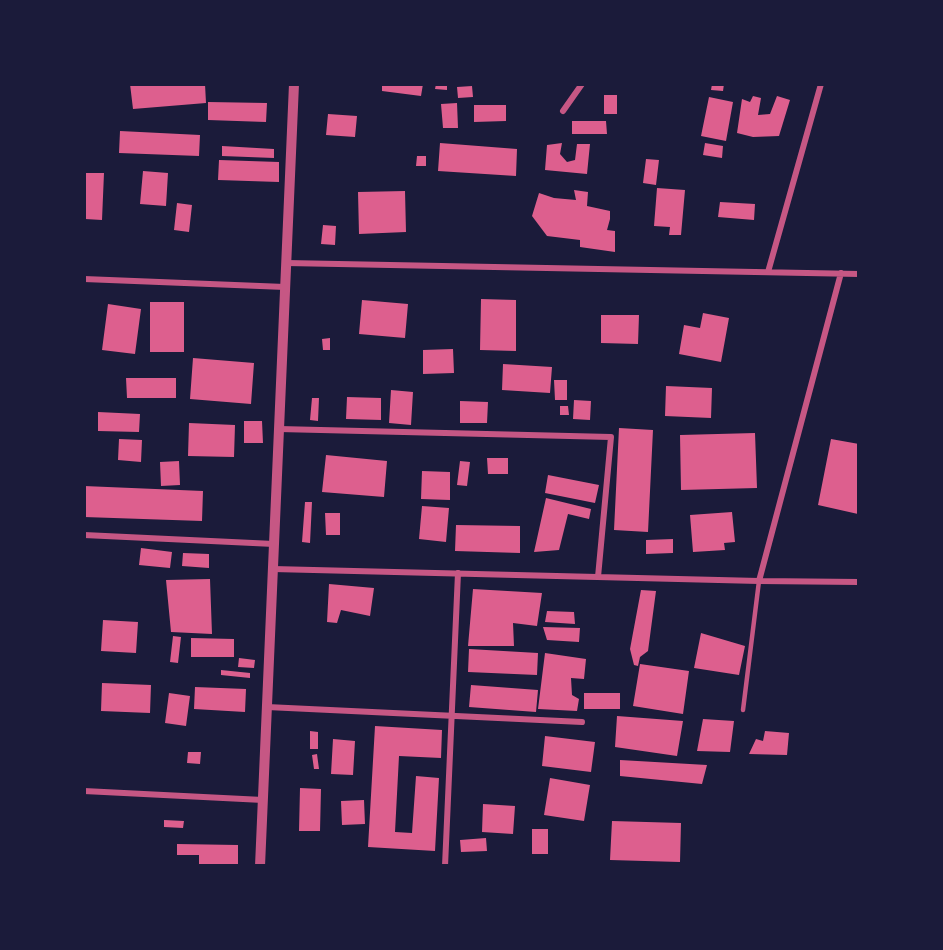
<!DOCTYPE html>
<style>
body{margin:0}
#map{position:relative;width:943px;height:950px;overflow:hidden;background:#1b1b3a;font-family:"Public Sans",sans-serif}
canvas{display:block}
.frame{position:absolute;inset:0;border:86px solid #1b1b3a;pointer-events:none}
</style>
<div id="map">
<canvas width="943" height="950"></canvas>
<div class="frame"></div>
</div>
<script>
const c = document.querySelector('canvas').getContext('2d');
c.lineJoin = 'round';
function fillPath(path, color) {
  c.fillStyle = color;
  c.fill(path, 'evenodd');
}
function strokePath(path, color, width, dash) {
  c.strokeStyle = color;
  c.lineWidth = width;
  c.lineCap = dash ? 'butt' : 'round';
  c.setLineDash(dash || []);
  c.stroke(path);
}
fillPath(new Path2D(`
 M130 84H205L206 103 133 109Z
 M382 84H423L421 96 382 91Z
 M436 84H447V90L435 89Z
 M712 84H724L723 91 711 90Z
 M472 86 473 97 458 98 457 87Z
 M604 95H617V114H604Z
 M753 96 761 98 758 115 770 114 777 96 790 100 779 136 753 137 737 133 742 99 750 102Z
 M709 97 733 102 726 141 701 136Z
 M208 102 267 103 266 122 208 120Z
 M457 103 458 128H443L441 104Z
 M474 105H506V121L474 122Z
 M328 114 357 116 355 137 326 135Z
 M572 121H606L607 134H572Z
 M120 131 200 135 199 156 119 153Z
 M440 143 517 149 516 176 438 171Z
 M562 143 560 154 567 162 575 160 577 144H590L587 174 545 170 547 145Z
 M705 143 723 146 722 158 703 155Z
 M222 146 274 149V158L222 156Z
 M417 156H426V166H416Z
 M646 159 659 160 656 185 643 183Z
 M219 160 279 162V182L218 180Z
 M143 171 168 173 166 206 140 204Z
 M86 173H104L102 220 85 219 84 182H86Z
 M657 188 685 190 681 235H669L670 227 654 226Z
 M574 190 588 192 587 206 610 211V219L607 230 615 231V252L580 247V240L547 236 532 216 539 193 554 198 576 200Z
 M405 191 406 232 359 234 358 192Z
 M720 202 755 204 754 220 718 217Z
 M177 203 192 205 189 232 174 230Z
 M323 225 336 226 335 245 321 244Z
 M481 299 516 300V351L480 350Z
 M362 300 408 304 405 338 359 334Z
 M150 302H184V352H150Z
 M108 304 141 309 135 354 102 350Z
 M703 313 729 318 721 362 679 354 684 325 700 328Z
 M601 315H639L638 344 601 343Z
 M330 338V350H323L322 339Z
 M453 349 454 373 423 374V350Z
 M193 358 254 363 251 404 190 399Z
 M503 364 552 367 550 393 502 390Z
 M126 378H176V398H127Z
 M554 380H567V400H555Z
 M666 386 712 388 711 418 665 416Z
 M391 390 413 392 411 425 389 423Z
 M347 397 381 398V420L346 419Z
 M312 398H319L318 421 310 420Z
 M574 400 591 401 590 420 573 419Z
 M460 401 488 402 487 423H460Z
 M560 406H568L569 415H560Z
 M98 412 140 414 139 432 98 431Z
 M244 421H262L263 443H244Z
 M189 423 235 425 234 457 188 456Z
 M619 428 653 430 648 532 614 530Z
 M755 433 757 488 681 490 680 435Z
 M119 439 142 440 141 462 118 460Z
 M831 439 859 444 858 514 818 505Z
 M326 455 387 461 384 497 322 492Z
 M487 458H508V474H488Z
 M179 461 180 485 161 486 160 462Z
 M460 461 470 462 467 486 457 485Z
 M422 471 450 472V500L421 499Z
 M548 475 599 485 595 503 545 493Z
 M84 486 203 491 202 521 84 517Z
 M546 498 591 509 589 519 568 514 559 550 534 552Z
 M305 502H312L310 543 302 542Z
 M422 506 449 508 446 542 419 539Z
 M732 512 735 542 724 543 725 550 693 552 690 515Z
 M325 513H340V535H326Z
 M456 525 520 526V553L455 551Z
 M673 539V553L646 554V540Z
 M141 548 172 552 170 568 139 565Z
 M183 553 209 554V568L182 566Z
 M210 579 212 634 171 632 166 580Z
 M329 584 374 588 370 616 341 610 337 623 327 622Z
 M473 589 542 593 537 626 513 623 514 646H468Z
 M641 590 656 591 648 651 640 657 638 666 634 665 630 649Z
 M547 611 574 612 575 624 545 622Z
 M103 620 138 622 136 653 101 651Z
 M543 627 580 628 579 642 547 640Z
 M701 633 745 646 739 675 694 668Z
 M173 636 181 637 178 663 170 662Z
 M191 638 234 639V657H191Z
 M469 649 538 653 537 675 468 672Z
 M545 653 586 659 584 679 571 678 572 695 579 699 577 711 538 709Z
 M239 658 255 660 254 668 238 667Z
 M640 664 689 671 683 714 633 706Z
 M221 670 250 673V678L221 675Z
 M102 683 151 685 150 713 101 711Z
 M471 685 538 690 536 712 469 707Z
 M195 687 246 689 245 712 194 709Z
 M169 693 190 696 186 726 165 723Z
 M584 693H620V709H584Z
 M617 716 683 721 677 756 615 747Z
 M703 719 734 721 730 752 697 751Z
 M375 726 442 730 441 758 399 756 395 832 412 833 416 776 439 778 435 851 368 847Z
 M310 731 318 732V749H310Z
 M765 731 789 733 787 755 749 754 756 739 763 741Z
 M545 736 595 742 591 772 542 766Z
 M333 739 355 741 353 775 331 774Z
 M188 752H201L200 764 187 763Z
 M317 754 319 769H314L312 755Z
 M620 760 707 765 702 784 620 776Z
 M550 778 590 785 584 821 544 815Z
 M300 788 321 789 320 831H299Z
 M364 800 365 824 342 825 341 801Z
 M483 804 515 806 513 834 482 832Z
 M164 820 184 821 183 828 164 827Z
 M612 821 681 823 680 862 610 860Z
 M532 829H548V854H532Z
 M486 838 487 851 461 852 460 840Z
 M177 844 238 845V866H199V855H177Z`), '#dd5f8e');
strokePath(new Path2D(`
 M743 710 759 581`), '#c65784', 4.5);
strokePath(new Path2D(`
 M563 111 582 84
 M286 263 859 274
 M768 272 821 84
 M84 279 285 287
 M279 429 611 437 598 577
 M84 535 274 544
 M273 569 759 581 859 582
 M759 581 841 273
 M267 707 582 722
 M84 791 263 800
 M445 866 458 573`), '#c65784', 6);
strokePath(new Path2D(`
 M260 866 294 84`), '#c65784', 10);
</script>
